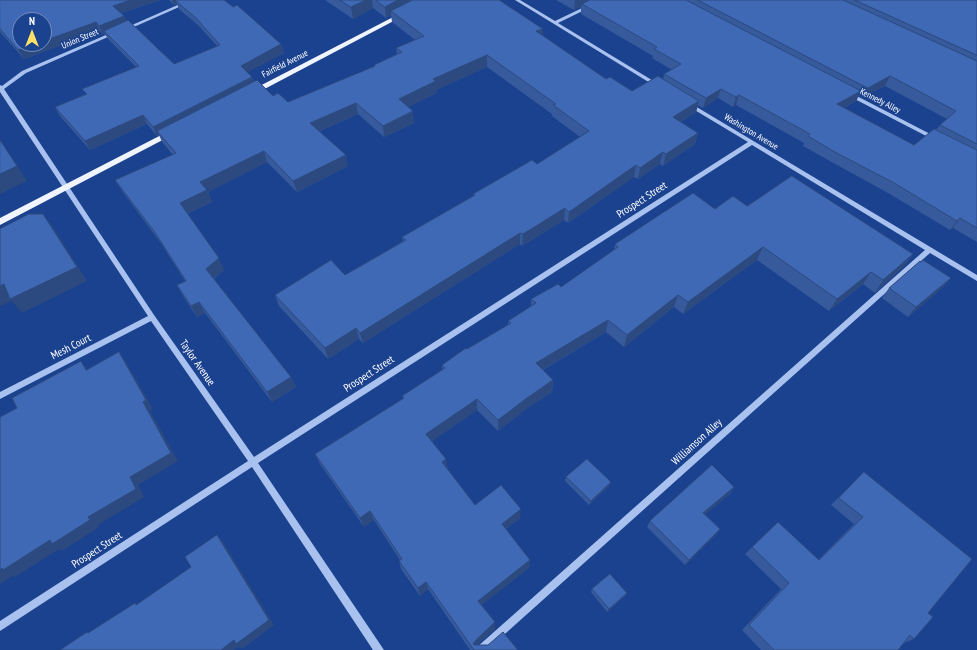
<!DOCTYPE html>
<style>
body{margin:0}
#map{position:relative;width:977px;height:650px;overflow:hidden;background:#1b428f;font-family:"PT Sans Narrow",sans-serif}
canvas{display:block}
.north{position:absolute;left:12px;top:12px;width:40px;height:40px;box-sizing:border-box;background:#1b428f;border:1px solid #768ebc;border-radius:50%;rotate:0deg;font-size:11px;font-weight:700;line-height:16px;text-align:center;color:#fff}
.north::after{content:'';display:block;margin:auto;width:14px;height:18px;background:#ffe166;clip-path:polygon(50% 0,100% 100%,50% 72%,0 100%)}
</style>
<div id="map">
<canvas width="977" height="650"></canvas>
<div class="north">N</div>
</div>
<script>
const c = document.querySelector('canvas').getContext('2d');
c.lineJoin = 'round';
function fillPath(path, color) {
  c.fillStyle = color;
  c.fill(path, 'evenodd');
}
function strokePath(path, color, width, dash) {
  c.strokeStyle = color;
  c.lineWidth = width;
  c.lineCap = dash ? 'butt' : 'round';
  c.setLineDash(dash || []);
  c.stroke(path);
}
function label(font, color, halo, rows, align = 'center') {
  c.font = font + ' "PT Sans Narrow",sans-serif';
  c.lineWidth = 3;
  c.setLineDash([]);
  c.textBaseline = 'middle';
  c.strokeStyle = halo;
  c.fillStyle = color;
  for (const [text, x, y, turn = 0] of rows) {
    c.save();
    c.translate(x, y);
    c.rotate((+turn || 0) * Math.PI / 180);
    c.textAlign = isNaN(turn) ? turn : align;
    if (halo) c.strokeText(text, 0, 0);
    c.fillText(text, 0, 0);
    c.restore();
  }
}
fillPath(new Path2D(`
 M189 0H195L127 30 123 29Z
 M515 0H520L555 21 599 0H605L558 23 660 85 657 87 655 86Z
 M113 32 117 33 26 73 4 89 154 315 254 457 748 142 688 106V104L690 103 977 275V281L930 253 487 650H475L477 647 925 250 752 145 258 463 384 650H373L252 467 0 631V621L248 461 151 321 0 399V392L148 316 0 92V85L2 86 22 71Z
 M849 92 936 137 937 138 934 140 932 139 847 95 846 94Z`), '#a9c1ee');
fillPath(new Path2D(`
 M403 12 406 14 405 15 255 94H249L248 92Z
 M169 131H172L176 133 0 225V218Z`), '#f0f4ff');
fillPath(new Path2D(`
 M0 0H161L121 13 124 16 126 21 174 64 217 46 199 26 179 9 177 4 174 5 169 0H224L233 7 281 44 284 53 247 72 252 77 253 81 273 96 288 102 374 67V65L397 54 396 48 415 40 392 22 391 15 386 18 373 8 353 19 325 0H499L543 29 542 35 606 79 632 91 663 79 664 74 672 70 652 58 653 56 581 14V7L574 10 556 0H977V242L953 228 950 230 888 193 828 160 803 146 804 143 736 105 733 107 718 98 703 108 698 105 696 112 681 122 698 133 695 144 663 166 660 164 638 179 634 177 568 223 564 220 522 246 520 244 363 343 359 339 328 359 279 306 275 295 345 275 403 241 402 237 473 196V194L537 164 580 137 552 116V114L487 67 436 90 437 93 408 107 414 123 384 137 358 114 320 131 348 166 297 192 267 162 208 192 212 202 187 214 224 270 214 279 291 377 296 387 272 402 205 313 197 317 183 296 177 285 185 281 160 242 122 191 115 180 173 155 162 142 159 135 157 136 147 124 90 150 60 116 55 107 86 94 82 89 136 67 108 39 105 34 103 35 100 31 24 59 0 32ZM885 86 947 119 940 125 936 130 914 145 844 108 856 101 859 95 863 97Z
 M747 206 913 254 904 266 875 293 863 284 829 311 757 260 683 314 674 307 624 347 606 332 543 370 553 380 552 392 526 409 498 431 477 410 432 441 447 469 475 505 520 518 506 529 530 560 529 568 481 605 495 622V629L477 645 518 650H470L428 589 420 596 401 569 399 561 400 560 374 520 364 527 320 464 315 454 403 399 402 396 442 370V365L508 325V321L531 306V299L561 287 614 250 615 244 715 209Z
 M951 278 942 288 908 317 882 298 889 288Z
 M864 472 928 613 914 639 904 643 898 650H761L742 630 781 589 745 554 752 547 819 559 854 524 831 505Z
 M566 477 611 482 609 486 589 505 565 481Z
 M734 487 730 494 705 514 720 529 716 535 685 565 647 527 650 521Z
 M592 589 625 596 607 612 591 592Z`), '#365a9c');
fillPath(new Path2D(`
 M131 0H161L117 14 113 6Z
 M172 0H185H175L177 4 174 5Z
 M366 0H372L373 8 353 19 351 7Z
 M398 0H421L391 11V15L386 18 385 7Z
 M575 0H596L582 4 581 7 574 10Z
 M124 16 128 24 104 31 105 34 103 35 99 26Z
 M96 22 100 31 24 59 18 50 36 44H44V41Z
 M543 29 542 40 536 31Z
 M281 44 284 53 244 74 241 66Z
 M487 55V67L436 90 437 93 400 111 399 99 433 79Z
 M890 76 885 86 863 97 868 88Z
 M252 77 254 85 157 131 159 135 157 136 153 127Z
 M721 89 718 98 703 108 706 98Z
 M861 91 856 101 832 114 837 104Z
 M739 95 736 105 733 107 736 97Z
 M699 101 696 112 670 129 673 117Z
 M356 103 358 114 313 134 310 123Z
 M413 111 414 123 384 137 383 126Z
 M143 115 147 124 90 150 85 141Z
 M698 133 695 144 663 166 666 154Z
 M0 139 27 181 0 194Z
 M264 151 267 162 208 192 212 202 186 214 180 203 200 182Z
 M663 152 660 164 638 179 640 168Z
 M346 155 348 166 297 192 293 181Z
 M636 165 634 177 568 223 569 212Z
 M565 208 564 220 522 246 523 234Z
 M43 214 54 229 87 281 22 313 12 301 0 306V286Z
 M960 218 953 228 950 230 957 221Z
 M520 233V244L363 343 360 333Z
 M763 247 757 260 683 314 688 302Z
 M913 254 904 266 875 293 883 280Z
 M219 258 224 270 212 280 206 269Z
 M871 272 863 284 829 311 837 299Z
 M951 278 942 288 908 317 916 307Z
 M678 295 674 307 624 347 627 335Z
 M199 302 205 313 197 317 191 306Z
 M608 320 606 332 535 374 536 363Z
 M356 328 359 339 328 359 325 348Z
 M119 352 126 362 153 409 150 411 178 461 138 485 144 497 98 525 99 527 62 551 59 549 15 577 13 576 0 584V570L50 540 88 517 130 477 143 402Z
 M81 361 89 371 86 370Z
 M291 377 296 387 272 402 267 392Z
 M553 380 552 392 526 409 498 431V420L527 398Z
 M477 399V410L428 444 426 434Z
 M446 459 448 469 442 462Z
 M611 482 609 486 589 505 591 501Z
 M734 487 730 494 699 519 703 513Z
 M521 509 520 518 502 532V524Z
 M370 511 374 520 364 527 360 518Z
 M720 529 716 535 685 565 689 560Z
 M217 535 223 542 274 625 242 649 239 647 234 650H221Z
 M530 560 529 568 478 608V601Z
 M426 582 428 589 420 596 418 588Z
 M627 593 625 596 607 612 609 609Z
 M495 622V629L476 646 473 650V644L476 640Z`), '#2c4a7f');
const building = new Path2D(`
 M0 0H131L113 6 124 16 99 26 96 22 44 41V20H20V44H36L18 50 0 29Z
 M175 0H224L233 7 237 5 281 44 241 66 252 77 153 127 143 115 85 141 55 107 87 94 82 89 139 66 104 31 128 20 174 64 220 45 196 18Z
 M340 0H366L351 7Z
 M376 0H398L385 7Z
 M413 0H499L543 29 536 31 606 79 610 77 632 91 658 76 699 101 673 117 698 133 666 154 663 152 640 168 636 165 569 212 565 208 523 234 520 233 360 333 356 328 325 348 275 295 331 260 345 275 406 240 402 237 475 195 473 194 532 160 537 164 589 131 553 105 556 104 487 55 433 79 436 81 399 99 413 111 383 126 356 103 310 123 346 155 293 181 264 151 200 182 207 190 180 203 219 258 206 269 291 377 267 392 199 302 191 306 177 285 186 281 154 231 115 180 176 153 157 131 257 80 273 96 278 93 288 102 375 66 374 65 402 52 396 48 424 36 391 11Z
 M590 0H686L861 91 837 104 914 145 934 129 977 150V228L960 218 957 221 894 183 833 151 808 136 810 134 739 95 736 97 721 89 706 98 664 74 681 64 654 49 657 47 582 4Z
 M698 0H843L977 61V144L940 125 956 111 890 76 868 88Z
 M855 0H977V55Z
 M0 140 17 166 0 174Z
 M792 176 913 254 883 280 871 272 837 299 763 247 688 302 678 295 627 335 608 320 536 363 553 380 527 398 498 420 477 399 426 434 446 459 442 462 475 505 501 485 521 509 502 524 530 560 478 601 495 622 476 640 473 644 475 645H488L503 632 518 650H474L426 582 418 588 399 561 402 559 370 511 360 518 315 454 404 398 402 396 445 368 442 365 466 348 467 349 511 323 508 321 536 303 531 299 558 284 561 287 618 247 615 244 693 193 715 209 733 196 747 206Z
 M29 214H43L77 267 10 299 4 284 0 286V229Z
 M923 260 951 278 916 307 889 288 920 261 921 262Z
 M119 352 146 400 143 402 171 453 130 477 136 489 88 517 90 520 52 544 50 540 3 570 2 568 0 570V417L17 408 12 398 81 361 86 370Z
 M587 459 611 482 591 501 566 477Z
 M712 465 734 487 703 513 720 529 689 560 650 521Z
 M864 472 972 559 928 613 933 617 914 639 910 635 898 650H774L749 625 789 583 752 547 778 522 819 560 863 517 839 498Z
 M217 535 269 620 236 644 234 640 221 650H60L87 632 88 633 135 603 136 605 191 567 185 557Z
 M610 574 627 593 609 609 592 589Z`);
fillPath(building, '#3f69b5');
strokePath(building, '#2c4a7f', 1);
label('9px', '#fff', '#1b428f', [
 ["Union Street",80,39,-23],
 ["Fairfield Avenue",285,64,-27],
 ["Kennedy Alley",880,101,27],
 ["Washington Avenue",751,132,31]
]);
label('11px', '#fff', '#1b428f', [
 ["Prospect Street",642,200,-33],
 ["Mesh Court",71,347,-27],
 ["Taylor Avenue",197,363,55],
 ["Prospect Street",369,374,-33],
 ["Williamson Alley",697,442,-42],
 ["Prospect Street",97,550,-33]
]);
</script>
